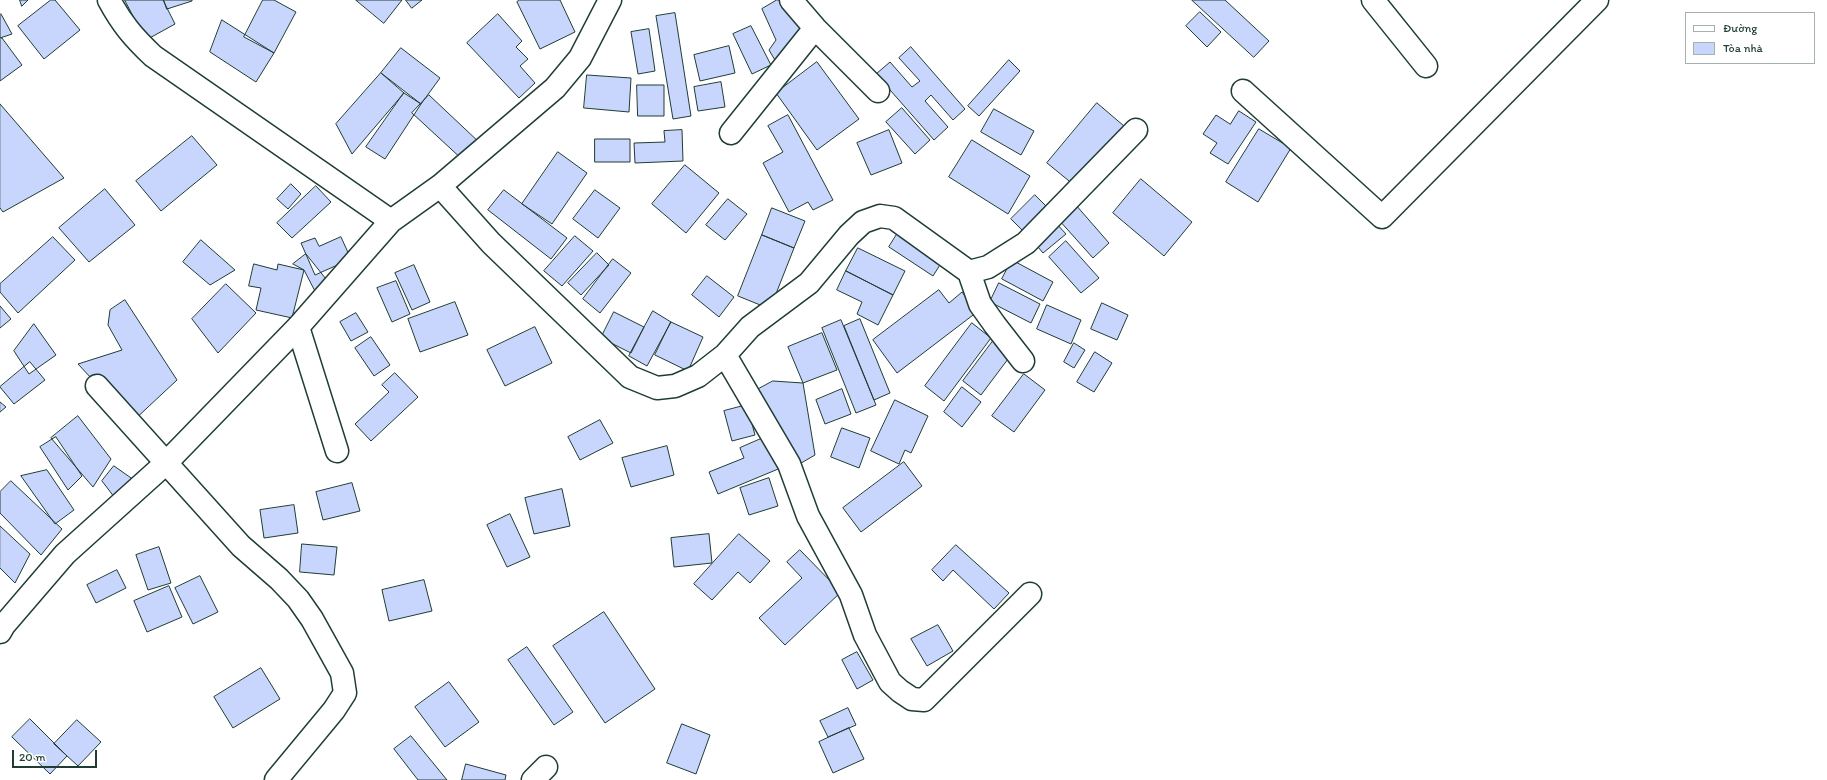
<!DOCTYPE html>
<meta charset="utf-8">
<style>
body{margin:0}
#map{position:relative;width:1827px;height:780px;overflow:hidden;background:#fff;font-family:Itim,sans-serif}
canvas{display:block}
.legend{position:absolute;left:1685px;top:12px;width:130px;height:52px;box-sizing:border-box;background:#fff;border:1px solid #a5b1ae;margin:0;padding:5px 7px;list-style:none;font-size:12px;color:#1f3d34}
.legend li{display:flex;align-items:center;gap:8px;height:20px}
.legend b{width:20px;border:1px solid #a5b1ae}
.scale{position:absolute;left:12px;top:750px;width:85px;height:18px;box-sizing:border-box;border:2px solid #1f3d34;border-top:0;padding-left:5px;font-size:12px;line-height:14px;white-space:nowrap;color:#1f3d34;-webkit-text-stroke:3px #fff;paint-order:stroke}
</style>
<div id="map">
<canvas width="1827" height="780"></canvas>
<ul class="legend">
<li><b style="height:5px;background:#fff"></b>Đường</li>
<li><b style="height:11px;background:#c8d5fc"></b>Tòa nhà</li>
</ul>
<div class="scale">20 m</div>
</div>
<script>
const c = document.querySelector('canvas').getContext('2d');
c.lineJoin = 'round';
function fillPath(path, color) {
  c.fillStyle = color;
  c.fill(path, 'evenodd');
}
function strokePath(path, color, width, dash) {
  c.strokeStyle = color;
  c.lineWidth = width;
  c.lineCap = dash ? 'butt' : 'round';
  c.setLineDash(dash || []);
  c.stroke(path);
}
const building = new Path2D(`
 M20 0H28L22 6Z
 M51 0H55L80 30 44 59 18 26Z
 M125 0H163L175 24 146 40Z
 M164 0H192V1L167 9Z
 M263 0H274L296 12 274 53 244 37Z
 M356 0H402L384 23Z
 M406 0H422L412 8Z
 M520 0H560L575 32 540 49 517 2Z
 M777 0H783L804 32 779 67 769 50 776 40 762 9Z
 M1192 0H1225L1269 41 1254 57Z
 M1200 12 1221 32 1207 47 1186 26Z
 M675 13 691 116 673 119 656 16Z
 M1 14 12 34 0 38V15Z
 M498 14 522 41 516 47 528 59 520 66 535 83 519 98 467 43Z
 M222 20 274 53 256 82 210 52Z
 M751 26 771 65 752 74 733 34Z
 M649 29 655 71 638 74 631 32Z
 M2 38 22 65 0 81V40Z
 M729 46 735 73 700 81 694 55Z
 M911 47 965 109 953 120 931 95 925 101 948 127 934 140 876 74 890 62 912 87 920 81 899 58Z
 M401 48 440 78 421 104 381 73Z
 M1009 60 1020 71 979 116 968 106Z
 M817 62 859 119 817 150 776 93Z
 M381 73 404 93 352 154 336 124Z
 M587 75 631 78 629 112 584 108Z
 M721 82 725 107 698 111 694 87Z
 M637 85H664V116H638Z
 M404 93 421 104 385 159 366 147Z
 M429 95 481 144 464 161 412 113Z
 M1097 103 1124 126 1074 185 1047 163Z
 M0 104 64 178 3 212 0 208Z
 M902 108 930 140 915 154 886 122Z
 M994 109 1034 131 1021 155 981 132Z
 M1239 111 1256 122 1228 164 1210 153 1217 143 1203 134 1216 115 1230 124Z
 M788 115 833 200 813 210 808 202 789 212 763 163 783 152 768 126Z
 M1259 129 1291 148 1258 202 1226 182Z
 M682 130 683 161 635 163 634 143 665 142 664 131Z
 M889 130 902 163 871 175 857 143Z
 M192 136 217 165 161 211 136 181Z
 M595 139H630V162H595Z
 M972 140 1030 176 1008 214 949 177Z
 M558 152 587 173 552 224 522 204Z
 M685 165 719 193 686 233 652 204Z
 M1141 179 1192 222 1164 256 1113 213Z
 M291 184 301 194 288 209 277 199Z
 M316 186 331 202 292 238 277 223Z
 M105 189 135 225 89 262 59 228Z
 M504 190 567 238 551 259 488 210Z
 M595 190 620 208 598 238 573 219Z
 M1035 195 1048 208 1024 232 1011 219Z
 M728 199 747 214 725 240 706 225Z
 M1075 204 1109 243 1093 258 1058 219Z
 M772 208 805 221 794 248 762 235Z
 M1055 222 1066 234 1043 253 1033 241Z
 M899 231 943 260 933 276 889 247Z
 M762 235 794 248 770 309 738 296Z
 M575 236 593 251 562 286 544 271Z
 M53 237 75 260 18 313 0 292V284Z
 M341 237 351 259 315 275 301 243 315 238 319 246Z
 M201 240 235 270 210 285 183 262Z
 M1066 241 1099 278 1081 293 1049 257Z
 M858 248 905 271 893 295 846 271Z
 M597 253 609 265 581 295 568 283Z
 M306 254 330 284 317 295 304 270 293 264Z
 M613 259 631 273 600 313 583 299Z
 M1012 260 1053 282 1043 301 1002 279Z
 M254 264 277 270 278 264 304 270 292 318 256 310 261 288 249 286Z
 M414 265 430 302 412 310 395 273Z
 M846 271 893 295 878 325 857 314 862 302 837 290Z
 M707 276 734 297 719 317 692 295Z
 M396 281 410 314 392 322 377 288Z
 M999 283 1040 304 1031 323 990 302Z
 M226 284 256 313 218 353 192 319Z
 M939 290 949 303 962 292 977 312 897 373 873 340Z
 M125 300 177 380 132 422 78 364 122 350 108 325 110 310Z
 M455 302 468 335 420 352 408 319Z
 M1102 303 1128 315 1117 340 1091 329Z
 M1047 305 1081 320 1071 344 1037 329Z
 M0 306 11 319 0 328Z
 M653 311 671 322 647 366 629 356Z
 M614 312 644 327 631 353 601 338Z
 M356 313 368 332 351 341 340 322Z
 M860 319 890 393 874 400 844 326Z
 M841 320 876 405 856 413 822 328Z
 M671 322 703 337 688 371 655 355Z
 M972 323 991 338 944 401 925 386Z
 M34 324 56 355 29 374 14 351Z
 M535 327 552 363 505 386 487 350Z
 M822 333 837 370 803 383 788 347Z
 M371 337 390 365 374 376 355 348Z
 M993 341 1011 355 981 395 963 381Z
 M1074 343 1085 350 1074 368 1064 362Z
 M1095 352 1112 363 1094 392 1077 382Z
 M30 362 45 380 14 404 0 387Z
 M395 373 418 397 371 441 355 424 389 392 382 385Z
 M1024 374 1045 390 1014 432 992 416Z
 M773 381 803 383 815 455 796 466 753 392Z
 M962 387 981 402 962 427 944 412Z
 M842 389 851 414 825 424 816 400Z
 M895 400 928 416 911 453 905 450 899 464 871 451Z
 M0 402 6 407 0 412Z
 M747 405 755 435 732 441 724 411Z
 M78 416 111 459 93 487 51 438Z
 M600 420 613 443 580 460 568 437Z
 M842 428 870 438 859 468 831 457Z
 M770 435 783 467 718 494 709 472 744 458 740 448Z
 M56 437 82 476 68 490 40 447Z
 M667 446 674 475 631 487 622 458Z
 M904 462 922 486 861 532 843 508Z
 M114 466 134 480 118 502 102 481Z
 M47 470 74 510 55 524 21 476Z
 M769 478 778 506 749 515 740 488Z
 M11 481 62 529 41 555 0 513V492Z
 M352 483 360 511 323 520 316 492Z
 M562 489 570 526 534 534 525 498Z
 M294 505 298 533 264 538 260 510Z
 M510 514 530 557 507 567 487 525Z
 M0 526 30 554 15 583 0 568Z
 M709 534 712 563 674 567 671 538Z
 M739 534 770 561 750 583 738 572 712 600 694 584Z
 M302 544 337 547 334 575 300 572Z
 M956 545 1009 593 994 609 953 570 943 581 932 570Z
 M159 547 171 583 148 590 136 555Z
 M800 550 841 592 785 645 759 618 802 578 787 562Z
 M117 570 126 588 96 603 87 585Z
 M200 576 218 612 193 624 175 588Z
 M424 580 432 611 389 621 382 590Z
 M169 586 182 617 147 632 134 601Z
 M604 612 655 689 605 723 553 646Z
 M938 625 953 651 927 666 911 639Z
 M527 647 573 712 554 725 508 660Z
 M857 652 873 680 857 689 842 660Z
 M261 668 280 699 233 728 214 697Z
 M449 682 479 722 445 747 415 707Z
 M848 708 856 725 828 737 820 721Z
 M30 719 67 756 50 774 12 737Z
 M77 720 101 742 78 766 54 744Z
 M682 724 710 735 696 774 667 763Z
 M849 728 864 759 833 773 819 742Z
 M411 736 447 780H418L394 749Z
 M466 764 506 775 505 780H462Z`);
fillPath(building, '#c8d5fc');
strokePath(building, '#1f3d34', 1);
const street = new Path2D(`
 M109 0C122 24 133 37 153 56L391 221
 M791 0 815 28 878 91
 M1373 0 1426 66
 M1243 91 1382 217 1597 0
 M731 133 815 28
 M440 186 491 243 630 377 657 388 675 386 698 376 725 355 750 327 809 283 849 235 863 222 880 216 894 218 969 272 988 267 1026 243 1136 130
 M969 272 980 304 995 325 1023 361
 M298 327 337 451
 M725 355 789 464 808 516 851 595 865 635 890 682 900 691 912 699 924 700 1030 594
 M97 386 241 546 279 579 298 599 312 619 342 673 345 693 334 710 276 780
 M0 632 4 625 65 554 165 464 298 327 391 221 440 186 555 88 580 58 610 0
 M533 780 546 767`);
strokePath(street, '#1f3d34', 25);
strokePath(street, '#fff', 22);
</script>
